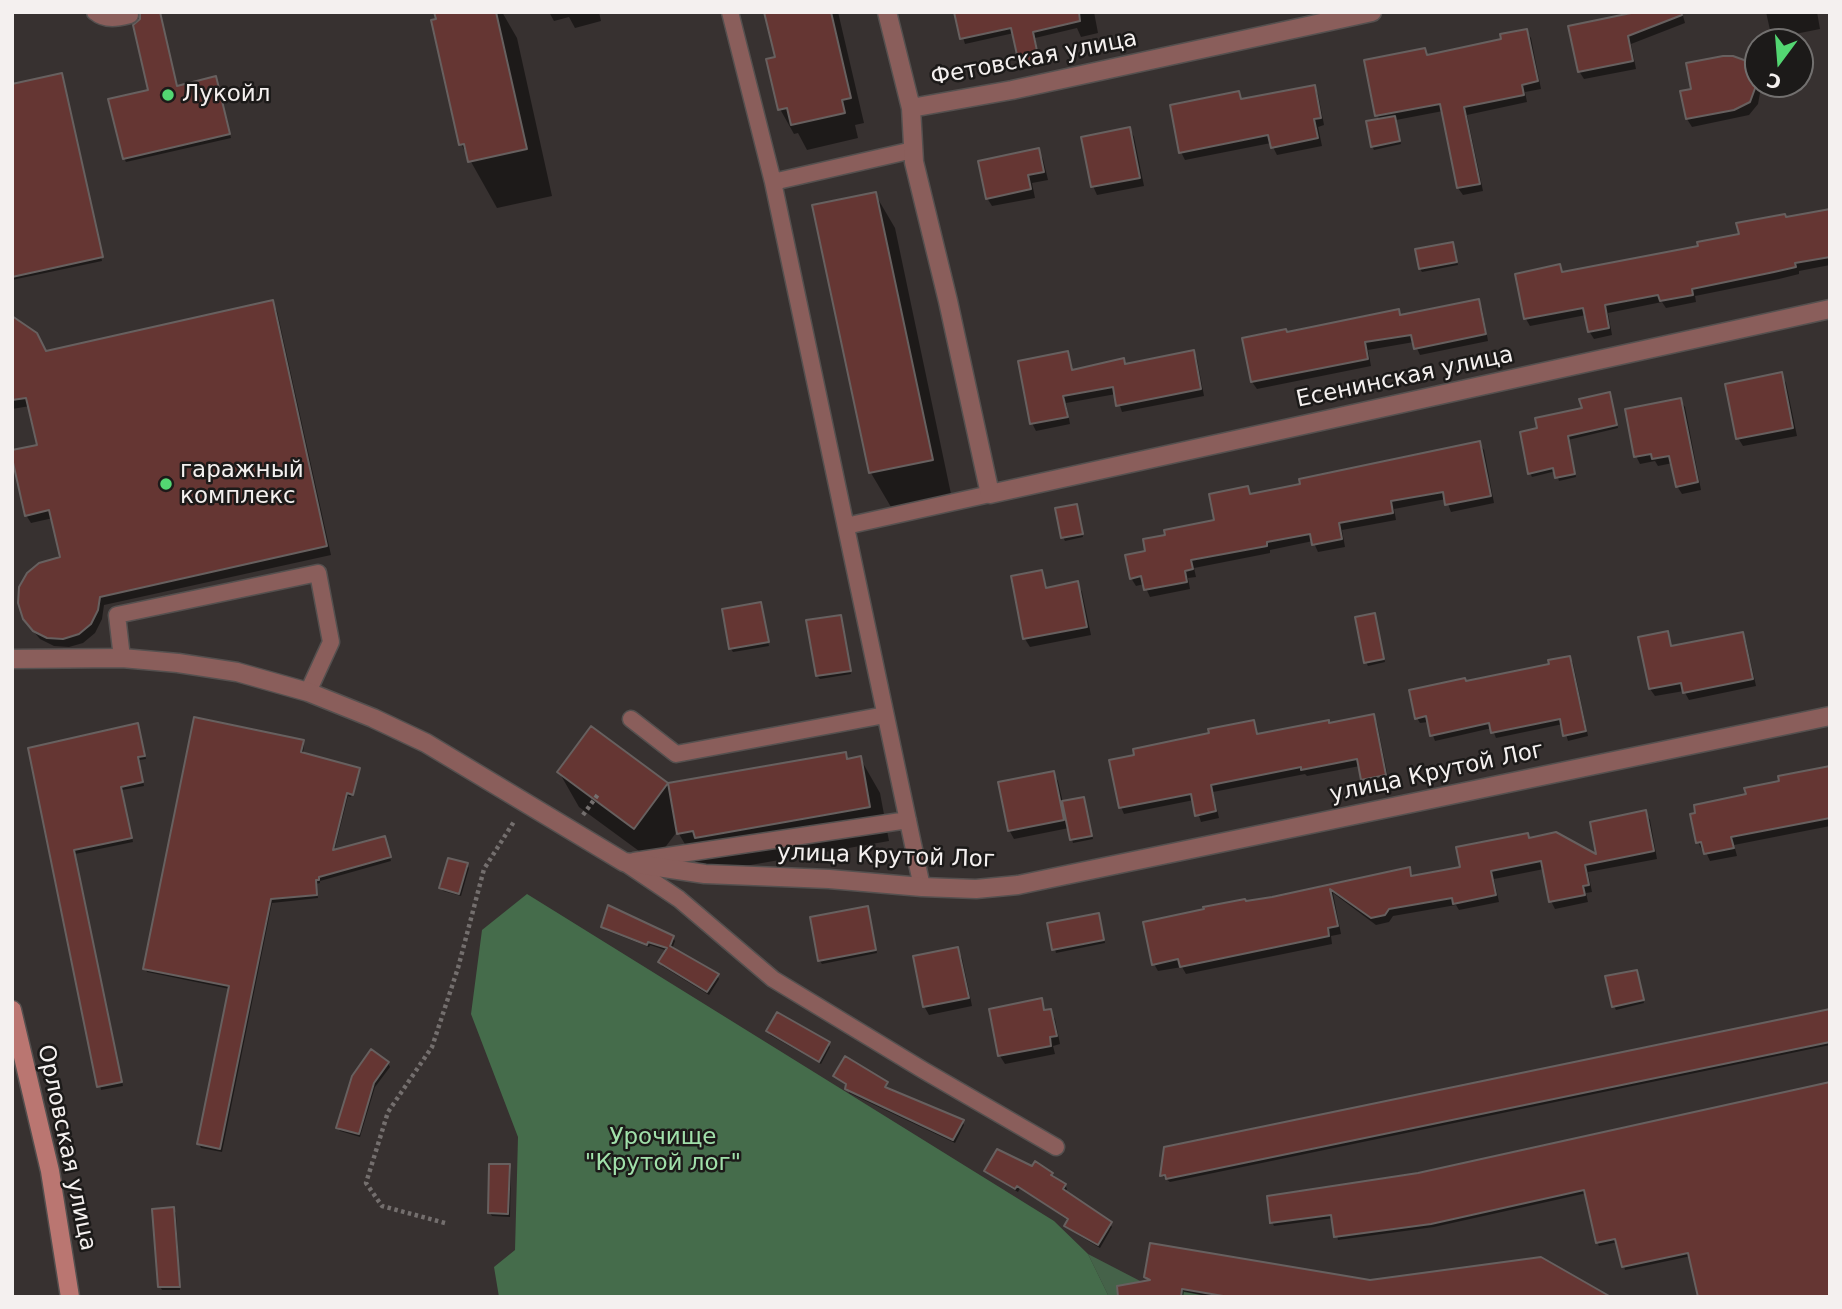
<!DOCTYPE html>
<meta charset="utf-8">
<style>
body{margin:0}
#map{position:relative;width:1842px;height:1309px;overflow:hidden;background:#373130;font-family:"DejaVu Sans",sans-serif}
canvas{display:block}
.frame{position:absolute;inset:0;border:14px solid #f4f0ef;pointer-events:none}
.north{position:absolute;left:1744px;top:28px;width:70px;height:70px;box-sizing:border-box;background:#1c1a19;border:2px solid #72706f;border-radius:50%;rotate:196deg;font-size:19px;font-weight:700;line-height:28px;text-align:center;color:#f4f0ef}
.north::after{content:'';display:block;margin:auto;width:24px;height:32px;background:#53d672;clip-path:polygon(50% 0,100% 100%,50% 72%,0 100%)}
</style>
<div id="map">
<canvas width="1842" height="1309"></canvas>
<div class="frame"></div>
<div class="north">С</div>
</div>
<script>
const c = document.querySelector('canvas').getContext('2d');
c.lineJoin = 'round';
function fillPath(path, color) {
  c.fillStyle = color;
  c.fill(path, 'evenodd');
}
function strokePath(path, color, width, dash) {
  c.strokeStyle = color;
  c.lineWidth = width;
  c.lineCap = dash ? 'butt' : 'round';
  c.setLineDash(dash || []);
  c.stroke(path);
}
function label(font, color, halo, rows, align = 'center') {
  c.font = font + ' "DejaVu Sans",sans-serif';
  c.lineWidth = 5;
  c.setLineDash([]);
  c.textBaseline = 'middle';
  c.strokeStyle = halo;
  c.fillStyle = color;
  for (const [text, x, y, turn = 0] of rows) {
    c.save();
    c.translate(x, y);
    c.rotate((+turn || 0) * Math.PI / 180);
    c.textAlign = isNaN(turn) ? turn : align;
    if (halo) c.strokeText(text, 0, 0);
    c.fillText(text, 0, 0);
    c.restore();
  }
}
fillPath(new Path2D(`
 M1088 1254 1144 1283 1212 1297H1109Z`), '#456249');
fillPath(new Path2D(`
 M527 894 1054 1221 1088 1254 1109 1297H499L494 1267 515 1250 518 1137 471 1014 482 930Z`), '#456c4b');
fillPath(new Path2D(`
 M160 12 177 87 215 78 231 138 126 162 124 158 150 91 139 23Z
 M436 12H502L517 38 552 196 497 208 461 144Z
 M549 12H599L601 21 575 28 569 17 554 21Z
 M766 12H838L864 123 855 125 858 138 807 150 798 133 794 134 780 109 777 58Z
 M955 12H1094L1098 33 1081 37 1077 28 1035 38 1041 65 1024 69 1014 33 965 44Z
 M1645 12H1682L1685 23 1631 44 1636 69 1584 79 1579 71Z
 M1766 12H1817L1820 29 1775 38 1770 30Z
 M1526 31 1531 38 1541 89 1525 92 1527 102 1467 115 1483 191 1463 195 1458 188 1443 111 1396 120 1401 144 1374 150 1372 146 1379 120 1366 62 1424 50 1428 56 1503 41Z
 M1751 70 1760 93 1758 104 1749 115 1692 127 1687 119Z
 M61 75 92 206 102 261 12 280V85Z
 M1314 87 1318 94 1324 125 1318 127 1322 146 1277 155 1271 143 1185 160 1181 152 1238 93 1243 101Z
 M1130 129 1134 137 1144 186 1097 195 1093 186Z
 M1038 150 1043 159 1048 180 1032 183 1035 198 992 206 987 198Z
 M875 194 895 228 951 494 891 507 871 473 814 207Z
 M1830 211V265L1799 271V274L1779 279 1695 296 1696 302 1666 308 1662 302 1608 313 1612 335 1594 339 1589 331 1586 315 1530 326 1526 319 1517 275 1559 266 1564 273 1700 247 1741 236 1786 219Z
 M1452 244 1458 265 1422 272 1420 269Z
 M1478 301 1482 308 1488 341 1420 355 1414 342 1368 350 1371 366 1257 389 1252 382 1244 339 1287 333 1398 311 1401 316Z
 M272 302 277 311 331 555 104 605 102 619 95 633 83 643 69 647 54 646 40 639 30 627 62 558 53 518 31 523 26 515 39 446 30 406 12 409V323L45 352Z
 M1193 352 1197 359 1204 396 1122 412 1116 394 1066 403 1070 424 1036 431 1032 423 1067 353 1073 371 1123 360 1126 365Z
 M1781 374 1786 383 1797 436 1743 446 1738 438Z
 M1611 398 1618 428 1568 440 1576 477 1559 481 1556 471 1532 477 1530 473 1584 410Z
 M1680 400 1685 407 1701 490 1682 494 1677 486 1673 463 1658 466 1655 461 1640 464 1636 456Z
 M1479 443 1484 450 1494 503 1451 512 1446 499 1394 509 1396 520 1342 530 1345 547 1318 552 1313 541 1270 550V553L1194 568 1196 577 1188 578 1190 589 1150 597 1144 584 1136 586 1131 578 1147 552 1168 536 1216 521 1247 488 1252 496Z
 M1078 510 1083 537 1065 541 1063 537Z
 M1041 571 1048 589 1077 583 1082 592 1091 635 1030 647 1025 639 1013 577Z
 M760 604 769 646 733 652 731 649Z
 M840 616 851 674 820 679 817 676Z
 M1376 619 1385 662 1368 666 1366 662Z
 M1667 633 1672 647 1742 634 1746 641 1756 686 1689 700 1684 691 1655 696 1650 689 1640 638Z
 M1570 658 1573 663 1588 736 1568 741 1563 724 1496 738 1492 728 1435 741 1428 722 1420 723 1417 718 1466 683 1551 666Z
 M1373 716 1377 723 1389 782 1366 786 1360 766 1307 776 1305 774 1213 792 1219 818 1201 822 1194 800 1124 814 1121 807 1136 756 1253 722 1258 736Z
 M137 725 146 759 139 760 144 786 122 790 133 842 75 854 123 1086 101 1090 30 749Z
 M592 729 670 787 845 754 849 760 860 758 880 793 889 841 716 871 713 865 699 868 679 834V829L654 862 579 807 559 772Z
 M302 742 304 745 303 754 360 770 351 797 348 796 334 852 386 842 391 861 320 881V883L316 884 318 898 272 903 222 1152 201 1148 199 1144 230 989 147 972 145 968Z
 M1830 767V826L1734 845 1737 856 1710 861 1705 850H1702L1698 842 1748 795Z
 M1053 773 1058 781 1063 803 1083 799 1093 839 1073 843 1069 828 1014 839 1009 830Z
 M1645 812 1650 820 1657 859 1588 872 1592 892 1586 893 1588 902 1555 909 1551 901 1544 869 1494 879 1499 902 1459 910 1456 905 1393 916 1389 922 1376 925 1333 893 1341 934 1331 936 1332 944 1186 974 1182 967 1158 971 1154 964 1246 903 1409 869 1413 876 1462 868 1530 839 1599 857Z
 M467 865 469 868 461 896 443 891 441 888Z
 M867 908 877 953 822 964 819 960Z
 M1100 919 1105 943 1056 953 1049 925Z
 M603 927 673 937 675 941 672 949 717 975 719 979 709 995 662 966 660 962 668 951 650 945 649 947 605 930Z
 M957 949 962 958 972 1006 929 1015 924 1006Z
 M1636 972 1644 1003 1616 1010 1614 1006Z
 M1041 1000 1046 1012 1050 1011 1055 1019 1060 1044 1053 1046 1055 1054 1005 1064 1000 1056Z
 M1830 1010V1045L1170 1182 1162 1176 1166 1148Z
 M768 1031 828 1043 830 1047 821 1064 770 1035Z
 M388 1063 390 1067 375 1087 360 1137 340 1131 338 1128Z
 M835 1076 887 1083V1089L962 1121 964 1125 955 1143 849 1093 848 1086Z
 M1830 1084 1691 1256 1625 1270 1618 1242 1599 1246 1597 1242 1587 1193 1434 1227 1338 1240 1334 1218 1274 1226 1272 1222 1418 1175Z
 M509 1165 511 1169 510 1217 492 1216 490 1213Z
 M1032 1168 1052 1174 1065 1185 1067 1189 1065 1192 1110 1224 1112 1227 1100 1248 1068 1229 1066 1226 1069 1221 1020 1188 1018 1192 988 1174 986 1171Z
 M173 1209 176 1213 180 1290H162L160 1286Z
 M1146 1276 1370 1281 1607 1297H1212L1184 1292 1183 1297H1143L1149 1282Z`), '#0007');
const building = new Path2D(`
 M140 12H160L177 86 216 76 230 134 123 159 108 99 148 90 133 25 140 19Z
 M434 12H496L527 149 468 162 464 144 459 145 431 20 436 19Z
 M764 12H831L851 98 842 100 845 113 791 125 787 108 778 110 766 59 775 57Z
 M954 12H1079L1080 21 1033 32 1039 60 1019 64 1011 28 960 39Z
 M1636 12H1681L1682 15 1628 36 1633 61 1578 72 1568 26Z
 M1527 29 1538 81 1522 85 1524 95 1464 107 1480 184 1457 188 1440 104 1375 116 1364 60 1425 48 1427 55 1501 39 1500 34Z
 M1723 56H1733L1744 60 1752 69 1757 83 1750 102 1734 110 1686 119 1680 91 1691 89 1686 63Z
 M62 73 103 257 12 277V84Z
 M1315 85 1321 118 1314 119 1318 138 1271 148 1268 135 1179 153 1170 105 1239 91 1241 99Z
 M1395 116 1400 141 1371 147 1366 121Z
 M1130 127 1140 178 1091 187 1081 137Z
 M1039 148 1044 172 1028 175 1031 189 986 199 978 161Z
 M876 192 933 460 869 473 812 205Z
 M1830 209V257L1795 263 1796 267 1774 272 1692 289 1693 295 1660 301 1658 295 1605 305 1609 328 1588 332 1583 308 1524 319 1515 274 1560 264 1562 272 1698 246 1697 242 1739 234 1736 223 1785 214 1786 217Z
 M1453 242 1457 262 1419 269 1415 249Z
 M1479 299 1486 334 1414 349 1411 335 1365 342 1368 359 1251 382 1242 338 1286 329 1287 332 1399 309 1400 315Z
 M273 300 327 546 100 597 98 610 91 624 79 634 63 639 47 638 33 631 23 619 18 603 19 587 27 573 39 563 60 557 49 510 25 516 12 458V450L37 445 26 398 12 400V316L37 333 46 351Z
 M1194 350 1201 389 1116 406 1113 387 1063 396 1068 417 1030 424 1018 361 1068 351 1072 370 1124 358 1125 364Z
 M1782 372 1793 428 1736 439 1725 384Z
 M1610 392 1617 425 1568 436 1575 474 1555 478 1553 468 1528 474 1520 432 1537 428 1535 418 1582 408 1579 399Z
 M1681 398 1698 482 1676 487 1669 456 1652 459 1651 454 1634 457 1625 409Z
 M1480 441 1491 496 1445 505 1443 492 1391 501 1393 513 1339 523 1342 539 1312 545 1310 534 1267 542V546L1191 560 1193 569 1185 571 1187 582 1144 590 1141 576 1130 579 1125 555 1145 551 1143 539 1165 535 1164 530 1214 520 1209 494 1248 486 1250 494 1300 484 1299 479Z
 M1077 504 1083 534 1061 538 1055 508Z
 M1042 570 1046 588 1078 581 1087 627 1023 639 1011 576Z
 M761 602 769 642 729 649 722 609Z
 M1375 613 1384 659 1364 663 1355 617Z
 M841 615 851 671 816 676 806 620Z
 M1668 631 1671 646 1743 632 1753 679 1683 693 1681 683 1649 689 1638 637Z
 M1570 656 1586 731 1563 736 1560 719 1491 733 1489 723 1430 736 1426 716 1415 719 1409 690 1465 678 1466 681 1549 664 1548 660Z
 M1374 714 1386 775 1361 780 1357 759 1301 770V767L1211 785 1216 811 1195 816 1191 794 1119 808 1109 760 1134 755 1133 749 1209 733 1208 729 1254 720 1257 734 1329 720V723Z
 M194 717 304 740 301 752 360 768 353 795 347 793 333 850 385 836 391 857 319 877V880H316L317 895 271 899 220 1149 197 1144 229 986 143 969Z
 M138 723 145 756 138 757 143 782 121 787 132 838 74 850 122 1082 97 1087 28 748Z
 M591 726 668 783 634 829 557 772Z
 M846 752 847 759 861 756 870 807 695 838 693 831 677 834 668 783Z
 M1830 766V818L1731 837 1734 848 1704 854 1701 842 1696 843 1690 814 1695 813 1694 805 1746 794 1744 788 1779 781 1778 776Z
 M1054 771 1064 820 1008 831 998 782Z
 M1084 797 1092 836 1070 840 1062 801Z
 M1646 810 1654 851 1585 865 1589 885 1583 886 1585 895 1549 902 1541 861 1491 871 1496 895 1453 904 1452 898 1389 909 1385 915 1371 918 1330 889 1338 926 1328 928 1329 936 1180 967 1178 959 1152 965 1143 922 1204 909 1203 907 1245 899 1246 901 1272 897 1410 867 1411 876 1460 867 1456 847 1528 833 1529 838 1556 832 1596 854 1590 822Z
 M448 858 468 863 459 894 439 888Z
 M608 905 674 936 670 946 719 974 707 992 658 962 667 948 648 942 647 945 601 927Z
 M868 906 876 950 818 961 810 917Z
 M1099 913 1104 940 1052 950 1047 923Z
 M958 947 969 998 923 1007 913 956Z
 M1637 970 1644 1000 1612 1007 1605 976Z
 M1042 998 1044 1010 1051 1009 1057 1036 1050 1037 1051 1046 998 1056 989 1009Z
 M1830 1009V1042L1166 1179 1165 1175 1160 1176 1164 1147Z
 M777 1012 830 1042 819 1062 766 1031Z
 M371 1049 389 1062 374 1083 359 1134 336 1128 352 1076Z
 M845 1056 888 1082 885 1087 964 1120 953 1140 845 1089 846 1084 833 1076Z
 M1830 1082V1297H1698L1688 1253 1622 1267 1615 1239 1596 1243 1584 1190 1431 1224 1334 1237 1331 1215 1270 1223 1267 1196 1418 1173Z
 M997 1149 1032 1166 1035 1161 1053 1173 1051 1175 1066 1184 1063 1189 1112 1222 1098 1245 1064 1226 1068 1219 1017 1186 1015 1189 984 1171Z
 M489 1164H510L508 1214 488 1213Z
 M174 1207 180 1287H158L152 1209Z
 M1150 1243 1370 1280 1541 1257 1611 1297H1229L1182 1289 1181 1297H1118L1117 1286 1150 1280 1144 1277Z`);
fillPath(building, '#653633');
strokePath(building, '#67605f', 2);
const lane = new Path2D(`
 M95 12C106 21 118 18 130 15
 M730 12 773 182
 M913 150 773 182 922 887
 M846 526 990 494
 M122 658 117 615 318 573 331 642 308 692
 M631 719 676 754 885 715
 M634 861 908 820
 M624 862 679 899 773 979 923 1070 1056 1147`);
const street = new Path2D(`
 M887 12 911 108 914 162 948 301 990 494 1830 309
 M911 108 1012 90 1372 12
 M12 659 122 658 178 663 237 672 308 692 373 718 426 743 624 862 705 874 829 879 922 887 976 889 1018 885 1830 716`);
const secondary = new Path2D(`
 M12 1010 50 1171 70 1297`);
strokePath(lane, '#55504f', 19);
strokePath(street, '#55504f', 21);
strokePath(secondary, '#55504f', 21);
strokePath(new Path2D(`
 M583 815 599 793
 M445 1223 382 1206 366 1183 388 1112 432 1047 458 968 484 869 515 820`), '#746f6e', 4.5, [3.5, 3.5]);
strokePath(lane, '#8a5e5b', 16);
strokePath(street, '#8a5e5b', 18);
strokePath(secondary, '#ba7671', 18);
for (const [x, y, r, color] of [
 [168,95,7,"#53d672"],
 [166,484,7,"#53d672"]
]) {
  const dot = new Path2D();
  dot.arc(x, y, r, 0, 2 * Math.PI);
  c.fillStyle = color;
  c.fill(dot);
  strokePath(dot, '#1c1a19', 2.5);
}
label('23px', '#f4f0ef', '#1c1a19', [
 ["Фетовская улица",1034,59,-11],
 ["Есенинская улица",1405,378,-12],
 ["улица Крутой Лог",1437,773,-12],
 ["улица Крутой Лог",886,857,2],
 ["Орловская улица",66,1148,78]
]);
label('23px', '#f4f0ef', '#1c1a19', [
 ["Лукойл",182,95],
 ["гаражный",180,471],
 ["комплекс",180,497]
], 'left');
label('23px', '#a1e0aa', '#1c1a19', [
 ["Урочище",663,1138],
 ["\"Крутой лог\"",663,1164]
]);
</script>
